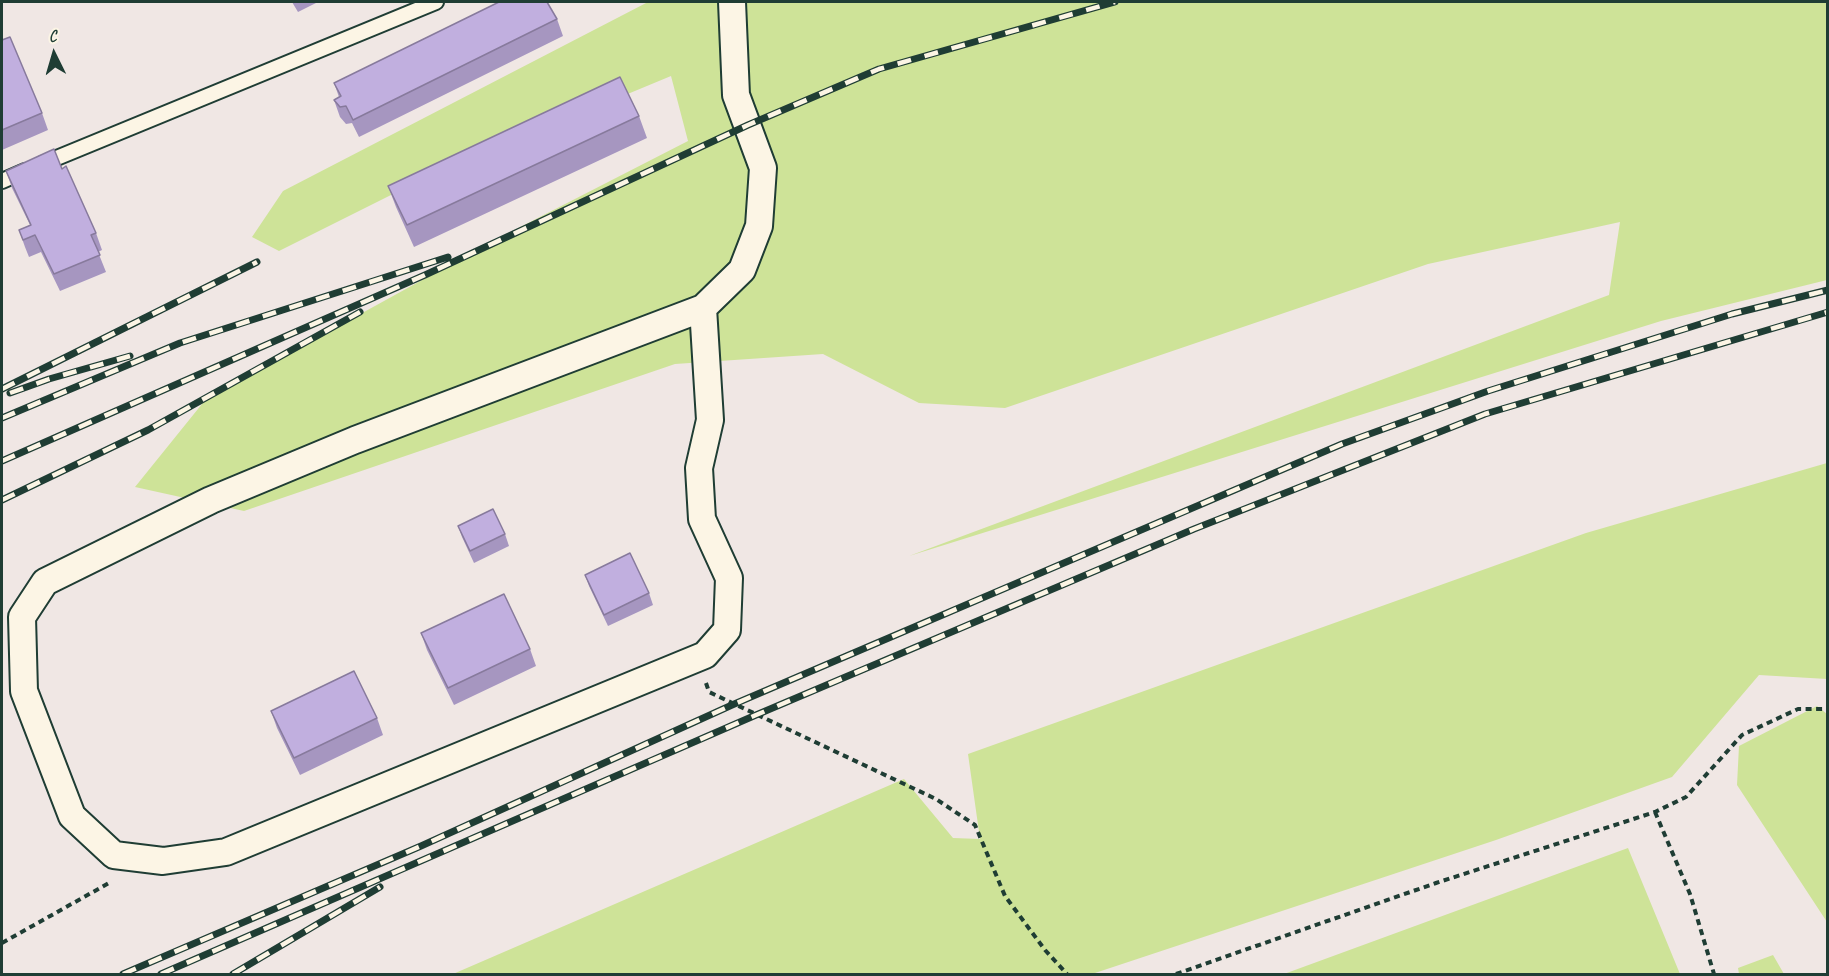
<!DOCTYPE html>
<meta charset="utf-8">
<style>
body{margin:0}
#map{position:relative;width:1829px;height:976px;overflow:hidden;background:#f0e7e4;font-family:Caveat,sans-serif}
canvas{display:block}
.frame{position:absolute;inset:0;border:3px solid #1f3d34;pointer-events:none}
.north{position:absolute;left:24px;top:24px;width:60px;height:60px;-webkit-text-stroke:4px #fcf5e5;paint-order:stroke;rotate:355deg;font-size:16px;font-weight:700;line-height:24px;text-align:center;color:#1f3d34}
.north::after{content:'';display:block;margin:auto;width:21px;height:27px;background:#1f3d34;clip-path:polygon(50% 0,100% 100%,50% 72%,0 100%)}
</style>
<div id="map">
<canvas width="1829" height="976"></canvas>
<div class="frame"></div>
<div class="north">С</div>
</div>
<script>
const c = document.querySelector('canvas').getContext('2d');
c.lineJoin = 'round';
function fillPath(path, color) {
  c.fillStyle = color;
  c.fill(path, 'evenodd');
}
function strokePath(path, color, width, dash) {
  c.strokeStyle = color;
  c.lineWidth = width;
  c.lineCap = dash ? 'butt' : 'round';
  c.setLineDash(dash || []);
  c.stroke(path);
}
fillPath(new Path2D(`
 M648 2H1827V280L1661 321 909 556 1609 295 1620 222 1428 264 1005 408 919 403 823 354 675 364 244 511 135 487 206 399 493 241 688 141 671 76 423 179 279 251 252 237 283 191Z
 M1827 463V679L1759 675 1672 777 1496 840 1092 974H453L904 779 953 838 980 839 968 754 1586 533Z
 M1817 706 1827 714V922L1737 785 1739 746Z
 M1628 848 1680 974H1284Z
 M1773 955 1784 974H1739L1738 968Z`), '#cee398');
const service = new Path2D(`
 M42 164 436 2
 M2 181 25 171`);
const minor = new Path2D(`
 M703 308 710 420 699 468 702 519 729 578 727 630 705 655 226 852 163 861 114 855 72 816 24 691 22 617 45 582 211 500 355 440 703 308 742 270 759 226 763 168 736 95 732 2`);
strokePath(service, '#1f3d34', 18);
strokePath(minor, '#1f3d34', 30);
strokePath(new Path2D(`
 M706 683 709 692 936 799 975 825 1005 896 1045 950 1067 974
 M1655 812 1690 894 1714 974
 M2 943 109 883V881
 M1176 974 1436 883 1655 812 1686 797 1742 735 1798 709H1828`), '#1f3d34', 4, [6, 4.5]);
strokePath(service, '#fcf5e5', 14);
strokePath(minor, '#fcf5e5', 26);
const rail = new Path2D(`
 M2 389 257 262
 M10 393 49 379 130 356
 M2 418 180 343 448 257
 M2 461 425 275 748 125 879 69 1115 2
 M2 500 148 430 360 312
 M123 974 421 846 732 705 1342 444 1488 391 1732 314 1828 290
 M161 974 756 715 1194 529 1485 414 1828 312
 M233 974 380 887`);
strokePath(rail, '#1f3d34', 7);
strokePath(rail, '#fcf5e5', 4.5, [14]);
fillPath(new Path2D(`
 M292 2H318L298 12Z
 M557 19 563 36 359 137 352 123 346 124 340 117 334 100 339 97 334 83Z
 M2 40 42 113 48 130 2 150Z
 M639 116 647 138 414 247 396 207 388 186Z
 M62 169 96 233 102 250 98 252 106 272 60 291 41 252 29 257 25 247 19 230 30 225 12 188 6 171Z
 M458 526 505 534 509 546 474 563 462 537Z
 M585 575 649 593 653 605 608 626 589 586Z
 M421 633 530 649 536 666 454 705 427 650Z
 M271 711 377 718 383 735 300 775 277 728Z`), '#a696c0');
const building = new Path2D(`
 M499 2H547L557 19 353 120 346 106 340 107 334 100 341 96 334 83Z
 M10 37 42 113 2 130V40Z
 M620 77 639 116 407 225 388 186Z
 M54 149 62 169 66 166 96 233 91 235 100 255 54 274 35 235 23 240 19 230 31 225 6 171Z
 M493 509 505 534 470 551 458 526Z
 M630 553 649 593 604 615 585 575Z
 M504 594 530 649 448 688 421 633Z
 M354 671 377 718 294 758 271 711Z`);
fillPath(building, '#c1afdf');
strokePath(building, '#877a9c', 1.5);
</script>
